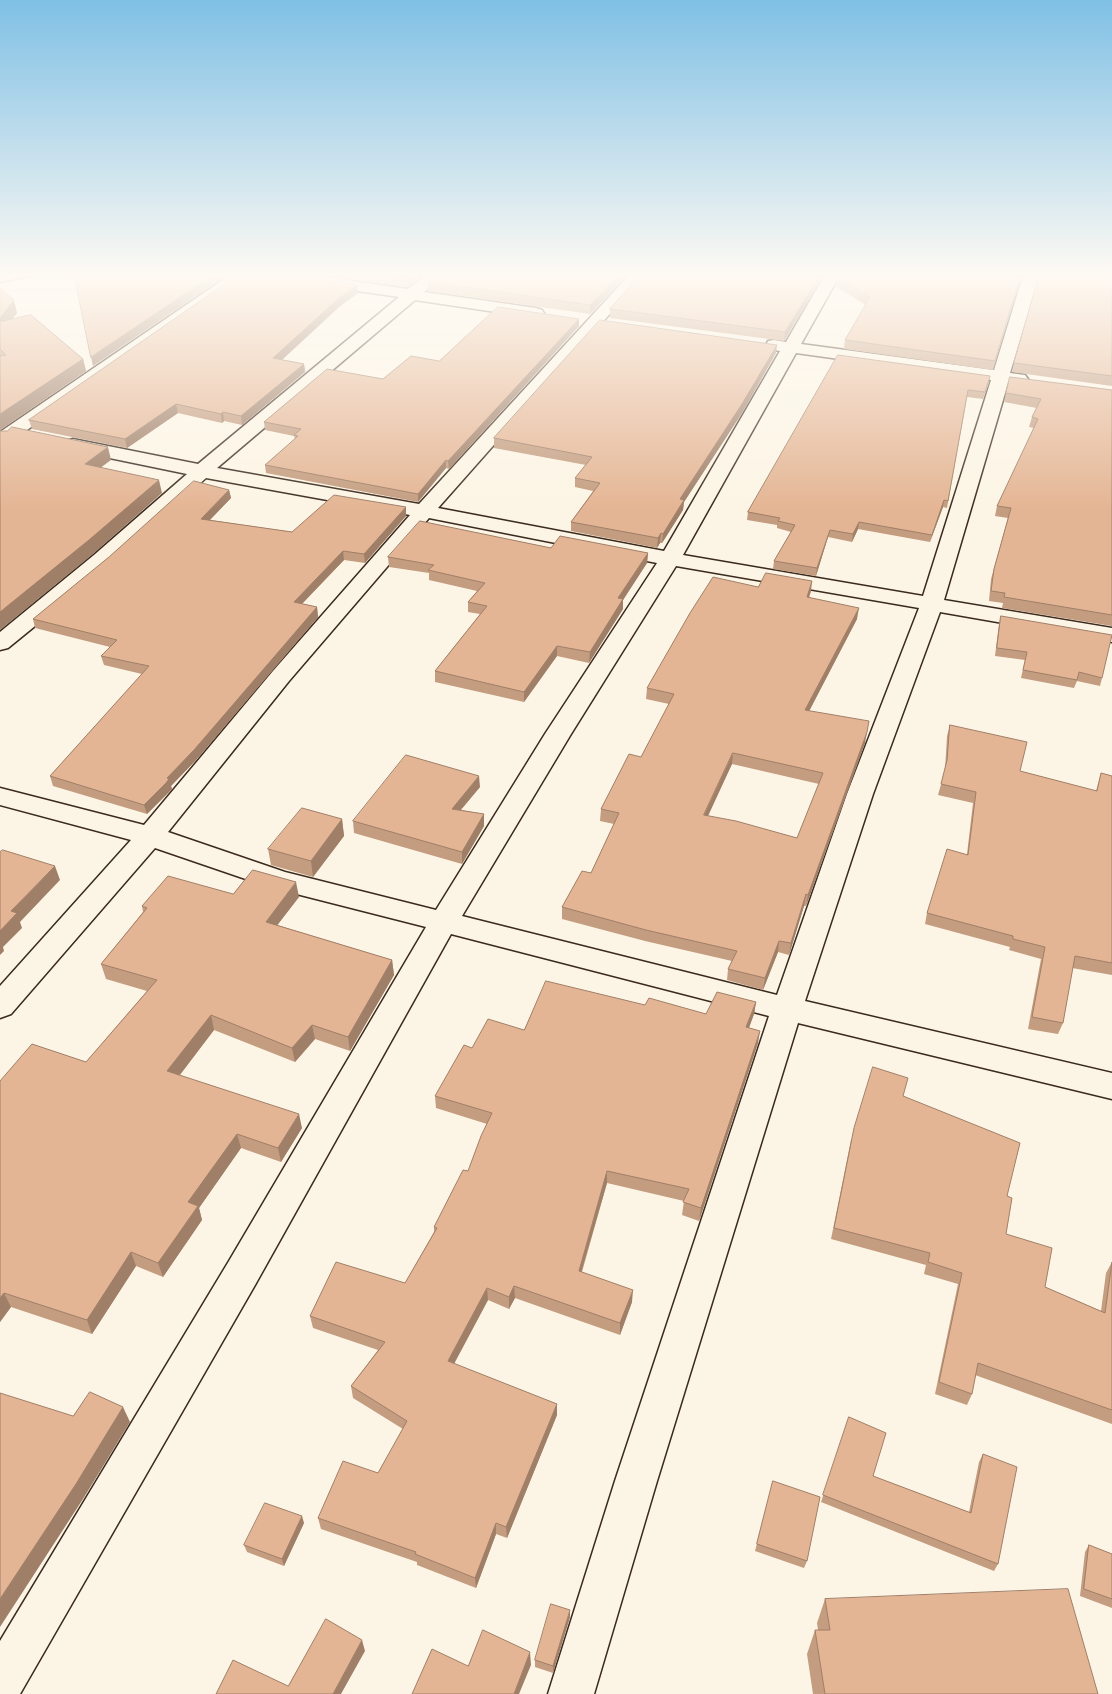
<!DOCTYPE html>
<style>
body{margin:0}
canvas{display:block;background:#fcf5e5}
</style>
<canvas width="1112" height="1694"></canvas>
<script>
const c = document.querySelector('canvas').getContext('2d');
c.lineJoin = 'round';
function strokePath(path, color, width, dash) {
  c.strokeStyle = color;
  c.lineWidth = width;
  c.lineCap = dash ? 'butt' : 'round';
  c.setLineDash(dash || []);
  c.stroke(path);
}
function fillPath(path, color) {
  c.fillStyle = color;
  c.fill(path, 'evenodd');
}
const minor = new Path2D(`
 M0 273H33L30 276 0 282Z
 M233 273H251L7 444 0 446V432Z
 M260 273H297L408 289 428 273H444L424 292 536 308 542 310 544 313 542 316 536 318 415 300 217 468 419 504 631 273H646L438 508 664 551 780 351 768 349 766 345 768 341 774 340 786 342 826 273H841L801 344 994 370 1024 273H1040L1010 373 1025 375 1028 379 1025 383 1019 384 1008 383 944 600 1112 628V642L940 612 873 794 805 1001 1112 1073V1099L798 1023 657 1481 594 1694H548L615 1481 769 1016 451 934 255 1285 20 1694H0V1641L229 1261 426 927 269 887 155 848 11 1014 0 1018V986L131 840 0 805V788L144 825 273 671 410 515 206 478 110 565 8 648 0 650V632L94 555 187 474 66 449 64 445 66 441 73 439 198 464 399 297 268 278 263 276ZM796 353 991 380 923 596 683 555ZM429 518 657 563 545 734 436 910 285 872 168 832 289 681ZM676 566 919 608 847 794 777 995 462 916 571 734Z`);
strokePath(minor, '#3b2a1e', 3);
fillPath(minor, '#fcf5e5');
fillPath(new Path2D(`
 M308 273H425L407 287Z
 M438 273H629L590 314 428 291V282Z
 M642 273H825L784 341 610 318V309Z
 M1022 273 993 370 844 349 845 340 866 305 835 286 836 277Z
 M1112 273V386L1012 372 1014 363Z
 M0 288 17 313 12 319 83 359 86 371 0 430Z
 M358 293 339 307 282 360 304 364 305 372 242 425 224 421 222 423 178 413 127 448 32 429 29 420Z
 M579 319V326L449 469 446 468 418 502 266 473 265 465 295 439 294 436 265 430 264 422 383 379Z
 M776 353 742 413 684 502 683 510 662 543H660L657 548 571 531V522L593 491 575 487V478L586 465 494 448V438Z
 M838 355 989 383 983 399 967 397 947 508 943 507 930 542 858 529 852 542 828 537 816 576 773 569 774 561 791 532 777 528V525L747 520 748 512Z
 M1112 390V626L1002 608 1003 603 989 601 991 579 1008 518 995 516 997 506 1034 428 1029 427 1032 417 1037 408 1004 402 1006 393Z
 M229 490 231 498 210 520 292 532 406 516 365 563 344 560 302 604 317 607 318 617 196 760 171 786 172 789 147 814 53 786 50 776 142 674 104 665 101 656 110 647 35 628 33 619Z
 M551 548 648 553 647 563 623 600V609L589 663 557 656 524 702 435 682V671L480 614 468 612V602L477 591 429 580V573L389 567 388 557Z
 M758 587 811 591 809 598 857 619 809 711 865 743 806 906H804L789 955 778 952 763 990 727 980 728 969 732 961 645 941 562 919V907L591 873 614 824 600 821 601 809 641 757 669 704 646 699 647 688ZM732 764 819 784 797 838 707 816Z
 M1001 616 1102 678 1100 686 1077 681 1074 688 1021 678 1025 660 995 656 999 624Z
 M950 725 1020 771 1096 791 1101 773 1112 776V975L1072 968 1063 1023 1058 1034 1028 1029 1041 959 1009 950 1010 947 925 924 927 913 967 854 973 803 938 795 945 770 947 736Z
 M480 787 461 810 484 814V826L462 864 354 833 353 821Z
 M342 819 344 836 313 877 271 865 268 849Z
 M233 894 299 897 277 925 392 960 394 975 350 1051 315 1039 295 1062 214 1030 180 1075 302 1128 281 1162 241 1148 199 1208 202 1220 163 1277 136 1266 92 1334 11 1307 0 1322V1081L86 1062 147 991 106 979 101 964 143 912 142 906Z
 M756 1002 754 1014 749 1027 758 1043 699 1221 682 1215 684 1201 607 1183 582 1272 632 1302 620 1335 515 1298 509 1309 488 1300 454 1364 557 1404V1415L507 1538 496 1534 476 1588 417 1565V1562L321 1529 318 1518 378 1473 403 1429 353 1398 351 1386 378 1350 313 1328 310 1316 405 1283 434 1232V1227L468 1171 487 1124 436 1108 435 1096 472 1048 524 1030 645 1005 706 1014Z
 M903 1096 1007 1196 1006 1234 1045 1287 1101 1311 1106 1273 1112 1262V1424L975 1375 972 1394 967 1405 935 1394 958 1284 924 1274 926 1265 831 1239 851 1140Z
 M849 1417 873 1476 969 1512 979 1462 983 1454 998 1564 994 1571 821 1502Z
 M773 1481 807 1561 804 1568 755 1551Z
 M304 1523 284 1566 247 1552 244 1545Z
 M1089 1545 1112 1554V1608L1080 1596 1085 1552Z
 M825 1599 1098 1694H813L807 1654 815 1630H818L817 1623Z
 M570 1617 553 1673 535 1667V1660Z`), '#c49c7f');
fillPath(new Path2D(`
 M216 273H230L93 366 91 357Z
 M414 273H425L407 287V278Z
 M621 273H629L590 314V305Z
 M821 273H825L784 341 785 332Z
 M1021 273H1022L993 370 995 361Z
 M357 285 358 293 339 307 274 367 273 358 338 299Z
 M14 300 17 313 3 331 0 321V318Z
 M579 319V326L449 469 448 461Z
 M777 345 776 353 742 413 684 502 683 510 662 543 663 534 680 499Z
 M83 359 86 371 0 430V414Z
 M304 364 305 372 242 425 241 416Z
 M176 404 178 413 127 448 125 439Z
 M223 412 224 421 222 423 221 414Z
 M108 447 111 460 88 477 85 464Z
 M446 460V468L418 502V494Z
 M159 480 162 493 93 554 0 630V612Z
 M229 490 231 498 203 527 201 519Z
 M944 500 943 507 930 542 932 535Z
 M406 507V516L365 563 364 554Z
 M859 522 858 529 852 542 853 534Z
 M830 530 828 537 816 576 817 568Z
 M661 533 660 543 657 548 658 538Z
 M343 551 344 560 295 611 294 602Z
 M648 553 647 563 623 600V609L589 663 590 652 618 598Z
 M812 581 811 591 805 608 807 597Z
 M317 607 318 617 196 760 171 786 172 789 147 814 144 805Z
 M859 608 857 619 804 721 805 710Z
 M557 646V656L524 702V692Z
 M867 732 865 743 806 906 808 895Z
 M733 753 732 764 703 827 704 815Z
 M479 776 480 787 452 820V809Z
 M484 814V826L462 864V852Z
 M342 819 344 836 313 877 311 861Z
 M55 866 60 880 20 922 22 928 3 947 4 951 0 955V931L11 911Z
 M296 882 299 897 269 936 266 922Z
 M806 894 804 906 789 955 791 943Z
 M779 941 778 952 763 990 765 978Z
 M392 960 394 975 350 1051 348 1037Z
 M756 1002 754 1014 745 1039 746 1027Z
 M211 1015 214 1030 172 1085 167 1071Z
 M312 1025 315 1039 295 1062 292 1048Z
 M760 1031 758 1043 699 1221 701 1208Z
 M299 1114 302 1128 281 1162 278 1148Z
 M237 1134 241 1148 199 1208 202 1220 163 1277 158 1263 188 1202Z
 M607 1171V1183L578 1283 579 1271Z
 M131 1252 136 1266 92 1334 87 1320Z
 M514 1286 515 1298 509 1309V1297Z
 M487 1288 488 1300 449 1373 448 1361Z
 M633 1290 632 1302 620 1335V1323Z
 M4 1293 11 1307 0 1322V1298Z
 M557 1404V1415L507 1538 506 1527Z
 M123 1407 130 1422 83 1499 0 1627V1599Z
 M302 1516 304 1523 284 1566 282 1559Z
 M496 1523V1534L476 1588 475 1578Z
 M570 1610V1617L553 1673V1666Z
 M362 1640 365 1651 341 1694H333Z
 M530 1652 531 1665 519 1694H514Z`), '#a07f68');
const building = new Path2D(`
 M74 273H216L91 357Z
 M241 273H278L357 285 338 299 273 358 304 364 241 416 223 412 221 414 176 404 125 439 29 420Z
 M367 273H414L407 278Z
 M438 273H621L590 305 428 282Z
 M642 273H821L785 332 610 309Z
 M838 273H1021L995 361 845 340 870 297 836 277Z
 M1040 273H1112V376L1014 363Z
 M0 288 14 300 0 318Z
 M498 307 579 319 448 461 446 460 418 494 265 465 298 436 294 435 301 429 264 422 327 369 383 379 411 356 439 361Z
 M31 315 83 359 0 414V356L6 355 0 349V322Z
 M600 320 777 345 742 404 680 499 684 500 663 534 661 533 658 538 571 522 600 483 575 478 592 457 494 438Z
 M838 355 990 376 985 392 968 390 948 501 944 500 932 535 859 522 853 534 830 530 817 568 774 561 795 525 778 521 780 518 748 512Z
 M1010 377 1112 390V615L1004 597 1005 593 991 591 994 569 1011 508 997 506 1038 419 1032 417 1041 399 1006 393Z
 M12 427 108 447 85 464 159 480 89 540 0 612V431H7Z
 M194 481 229 490 201 519 292 532 334 495 406 507 364 554 343 551 294 602 317 607 194 750 167 778 169 779 166 783 144 805 50 776 149 666 101 656 117 640 33 619 109 557Z
 M420 521 551 548 560 536 648 553 618 598 623 599 590 652 557 646 524 692 435 671 487 606 468 602 485 583 428 570 434 565 388 557Z
 M766 573 812 581 807 597 859 608 805 710 869 721 867 732 808 895 806 894 791 943 779 941 765 978 728 969 737 951 646 930 562 907 582 871 591 873 619 813 601 809 629 754 641 757 674 694 647 688 690 613 713 577 758 587ZM733 753 823 773 797 838 736 821 704 815Z
 M1001 616 1112 635 1102 678 1079 672 1077 680 1023 670 1027 652 997 648Z
 M950 725 1027 742 1020 771 1097 791 1101 773 1112 776V963L1075 956 1063 1023 1032 1017 1045 947 1013 939V936L927 913 947 849 968 855 976 792 941 784 947 760Z
 M406 755 479 776 452 809 484 814 462 852 353 821Z
 M302 808 342 819 311 861 268 849Z
 M3 850 55 866 11 911 17 913 0 931V852Z
 M253 870 296 882 266 922 392 960 348 1037 312 1025 292 1048 211 1015 167 1071 299 1114 278 1148 237 1134 188 1202 198 1206 158 1263 131 1252 87 1320 4 1293 0 1298V1081L32 1044 86 1062 157 980 101 964 147 908 142 906 168 876 233 894Z
 M546 981 645 1005 649 998 706 1014 717 992 756 1002 746 1027 760 1031 701 1208 683 1202 689 1189 607 1171 579 1271 633 1290 620 1323 514 1286 509 1297 487 1288 448 1361 557 1404 506 1527 496 1523 475 1578 415 1554 416 1552 318 1518 343 1461 378 1473 407 1421 351 1386 385 1342 310 1316 336 1262 405 1283 437 1228 434 1227 463 1170 468 1171 481 1136 492 1113 435 1096 464 1045 472 1048 488 1019 524 1030Z
 M873 1067 908 1078 903 1096 1020 1143 1007 1196 1012 1198 1006 1234 1052 1248 1045 1287 1105 1313 1112 1262V1410L978 1363 972 1394 939 1382 962 1273 928 1262 930 1253 834 1228 854 1128Z
 M90 1392 123 1407 76 1484 0 1599V1393L73 1416Z
 M849 1417 886 1433 873 1476 971 1513 983 1454 1017 1467 998 1564 823 1495Z
 M773 1481 820 1497 807 1561 757 1544Z
 M265 1503 302 1516 282 1559 244 1545Z
 M1089 1545 1112 1554V1599L1084 1589Z
 M1068 1589 1098 1694H825L815 1630H830L825 1599Z
 M551 1604 570 1610 553 1666 535 1660Z
 M326 1619 362 1640 333 1694H216L233 1660 288 1686Z
 M483 1630 530 1652 514 1694H412L432 1649 468 1666Z`);
fillPath(building, '#e4b594');
strokePath(building, '#a07f68', 1);
const sky = c.createLinearGradient(0, 0, 0, 510);
sky.addColorStop(0, '#7fc0e5');
sky.addColorStop(0.54, '#fefaf3');
sky.addColorStop(1, '#fefaf300');
c.fillStyle = sky;
c.fillRect(0, 0, 1112, 510);
</script>
